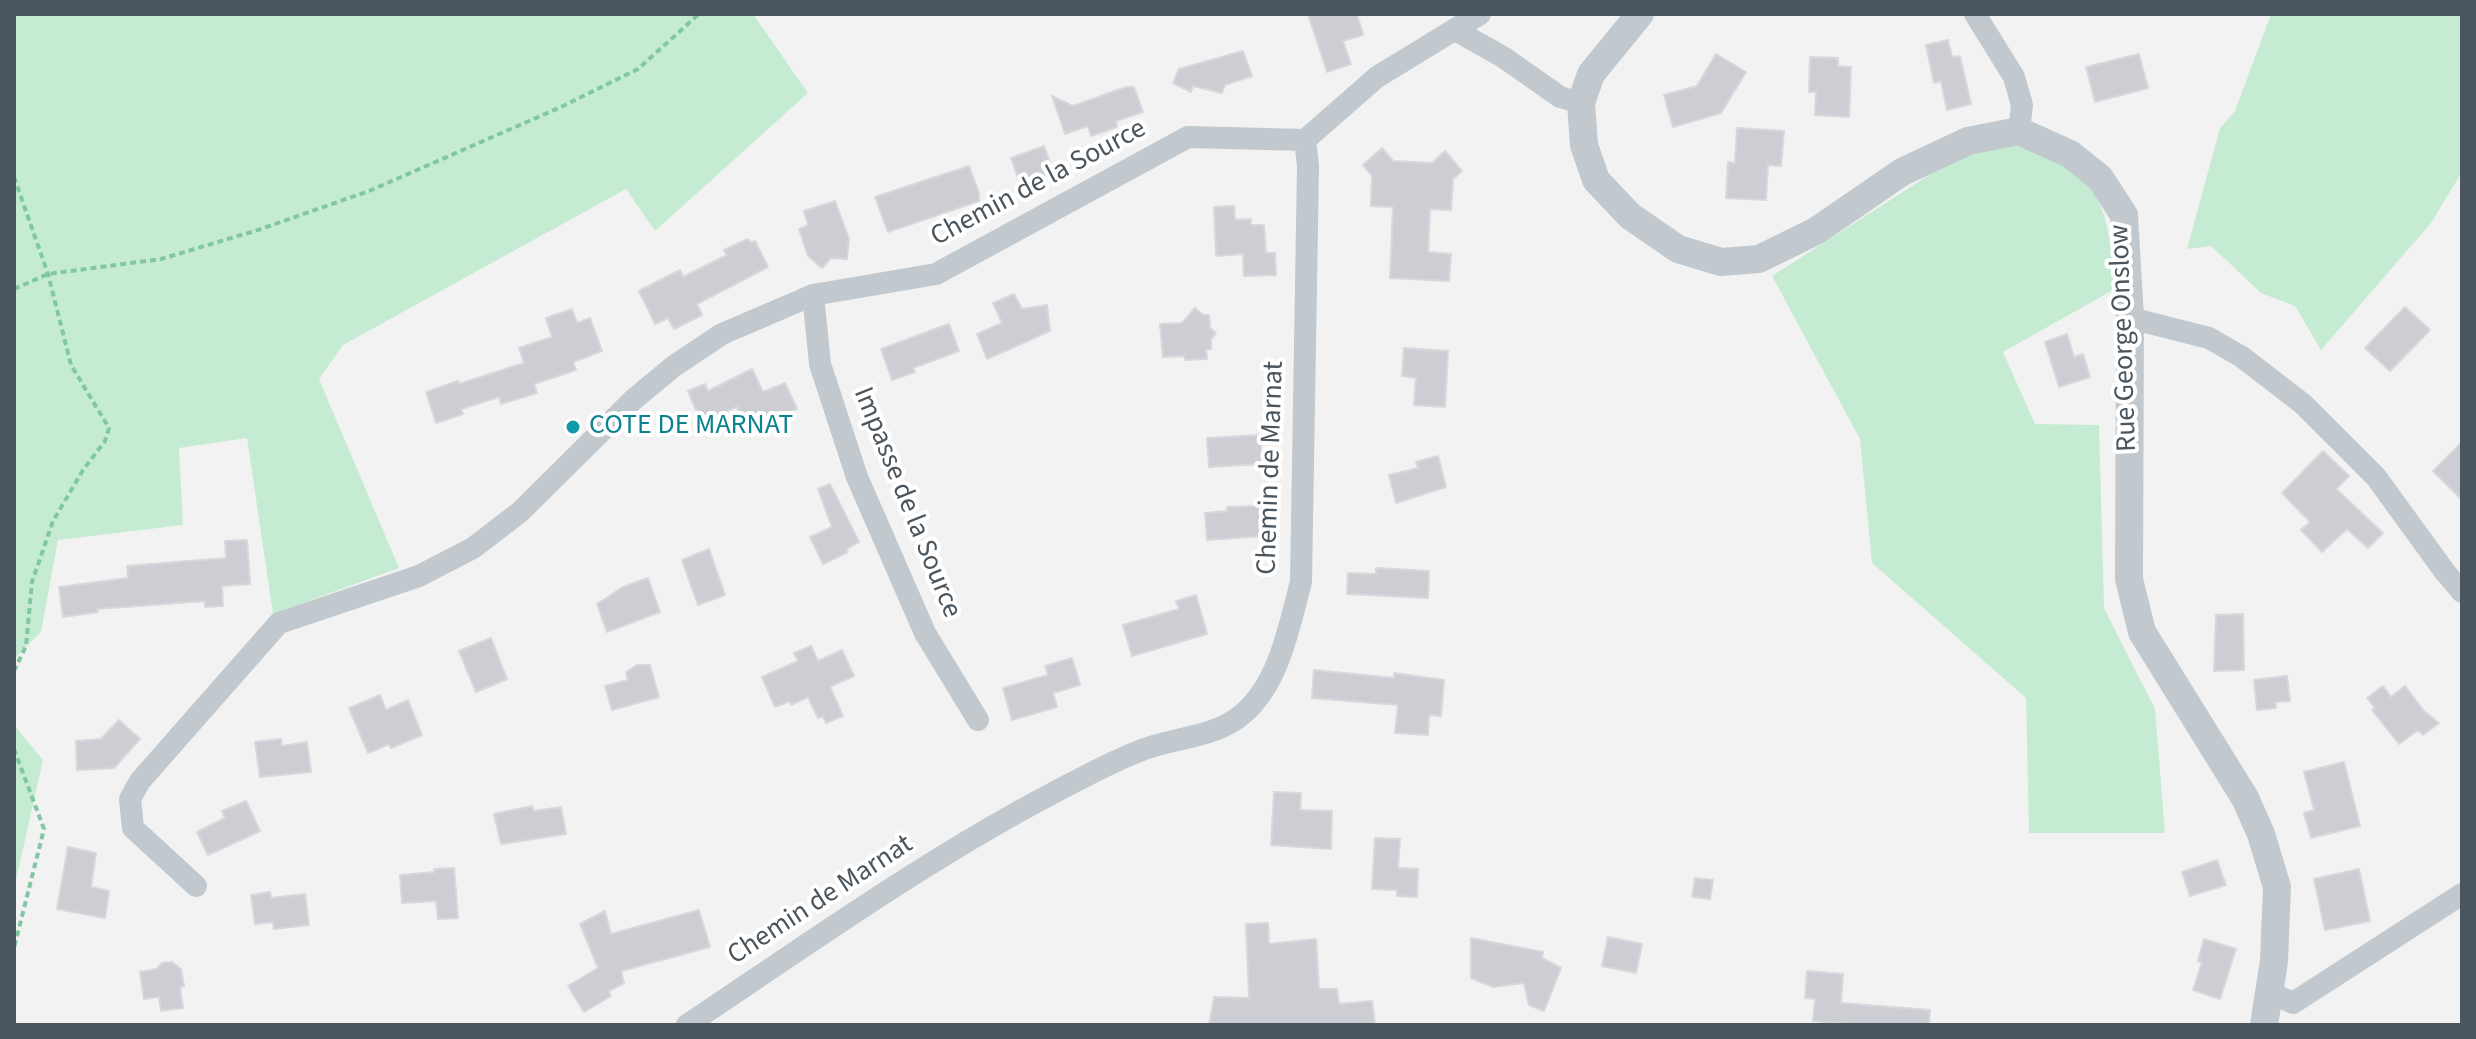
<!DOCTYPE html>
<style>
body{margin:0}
#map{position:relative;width:2476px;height:1039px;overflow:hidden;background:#f3f2f2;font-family:"Source Sans 3",sans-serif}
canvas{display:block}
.frame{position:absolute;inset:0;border:16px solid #4b555d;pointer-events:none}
</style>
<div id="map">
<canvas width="2476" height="1039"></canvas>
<div class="frame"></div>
</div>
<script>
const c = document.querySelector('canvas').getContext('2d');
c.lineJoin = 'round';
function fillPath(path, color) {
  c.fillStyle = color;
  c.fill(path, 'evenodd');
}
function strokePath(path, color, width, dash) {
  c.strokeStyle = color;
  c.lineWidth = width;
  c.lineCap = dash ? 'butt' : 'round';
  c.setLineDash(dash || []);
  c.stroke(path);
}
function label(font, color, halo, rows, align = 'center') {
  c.font = font + ' "Source Sans 3",sans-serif';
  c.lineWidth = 8;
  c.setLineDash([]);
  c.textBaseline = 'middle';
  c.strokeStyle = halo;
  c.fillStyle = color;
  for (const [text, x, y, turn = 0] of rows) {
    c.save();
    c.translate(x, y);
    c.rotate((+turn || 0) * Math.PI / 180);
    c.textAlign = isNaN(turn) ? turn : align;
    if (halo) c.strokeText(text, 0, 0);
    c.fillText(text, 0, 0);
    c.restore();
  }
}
fillPath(new Path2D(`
 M14 14H753L808 93 655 231 626 189 343 345 319 379 399 568 273 614 247 438 179 448 183 525 58 540 41 632 14 659Z
 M2271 14H2462V172L2431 223 2321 350 2295 306 2261 293 2211 246 2187 249 2220 128 2235 111Z
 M2013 143C2035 153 2074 167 2089 186 2110 211 2112 258 2115 289L2003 352 2035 424 2099 425 2104 608 2155 709 2165 833H2029L2026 698 1872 563 1860 439 1772 276 1954 159Z
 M14 725 43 760 14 889Z`), '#c5ecd3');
const building = new Path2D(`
 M1308 14H1357L1363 35 1343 41 1351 64 1327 72Z
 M1948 40 1952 57 1960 56 1971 104 1947 110 1941 81 1934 83 1926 45Z
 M1243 51 1252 76 1225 85 1222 93 1193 86 1191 92 1173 83 1179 69Z
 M1716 54 1746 72 1721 113 1673 127 1664 95 1697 86Z
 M2139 54 2148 88 2095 102 2086 67Z
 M1810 57 1838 58V66L1851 67 1849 117 1815 115 1816 92H1809Z
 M1134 87 1143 112 1116 121 1117 127 1091 136 1088 126 1065 134 1052 96 1073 106 1126 87Z
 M1737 128 1784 131 1781 166 1768 165 1766 200 1726 198 1728 162 1735 163Z
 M1044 146 1053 170 1042 177 1043 180 1023 192 1011 158Z
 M1382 148 1393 161 1432 163 1445 151 1462 171 1453 179 1451 210 1430 209 1428 252 1451 254 1449 281 1390 278 1393 207 1371 206 1372 176 1363 165Z
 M969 166 979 193V201L888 232 875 197Z
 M835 201 849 239 847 259 831 258 822 268 808 256 799 229 808 225 804 211Z
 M1234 206 1235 220 1251 219V225H1264L1266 253H1275L1276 275 1244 276 1243 254 1216 256 1214 207Z
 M748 239 751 243 755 241 768 267 697 304 702 315 674 329 668 318 655 324 639 291 680 270 683 277 727 255 724 250Z
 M1014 294 1022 309 1047 305 1050 331 987 359 977 334 1002 323 993 303Z
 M2405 307 2430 330 2390 371 2365 348Z
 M1195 308 1203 315H1209L1210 328 1216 333 1211 339V349L1206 350 1207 359 1185 360 1184 356 1163 357 1160 324 1182 323Z
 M572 309 577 323 590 318 602 351 573 362 576 370 534 384 537 393 501 404 499 397 461 409 463 414 436 423 426 392 458 381 459 384 524 363 519 348 552 337 546 318Z
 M949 324 959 351 913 368 915 372 892 380 881 349Z
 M2067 334 2074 357 2083 354 2090 377 2059 387 2045 342Z
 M1404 348 1448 351 1445 407 1414 405 1416 378 1402 376Z
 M752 369 763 392 785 383 797 409 747 431 737 407 701 422 688 391 705 384 708 391Z
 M1260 435 1262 464 1209 467 1207 438Z
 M2462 442V500L2433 471Z
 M2323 451 2349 476 2336 489 2383 533 2368 548 2347 529 2322 552 2301 530 2310 522 2282 493Z
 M1438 456 1446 487 1396 503 1389 475 1418 468 1416 462Z
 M830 484 859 542 846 549 848 552 823 564 810 537 832 527 818 489Z
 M1261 506 1263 536 1207 540 1205 513 1227 511V507Z
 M247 540 250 584 222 586 223 606 205 607V601L97 609 98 612 63 617 59 587 128 578 127 566 226 558 225 541Z
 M709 549 725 595 698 605 682 560Z
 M1376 568 1429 571 1428 598 1347 594 1348 573 1376 574Z
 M648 578 660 612 607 632 597 604 623 587Z
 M1196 595 1207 634 1132 656 1123 625 1179 609 1176 601Z
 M2243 614 2244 670 2214 671 2216 615Z
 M491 638 507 679 476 692 459 651Z
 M811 646 818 661 842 650 854 676 830 687 843 716 826 723 823 716 818 718 808 697 791 705 790 701 775 707 762 677 798 661 794 653Z
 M1072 658 1080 685 1053 693 1057 707 1012 720 1003 688 1048 675 1045 666Z
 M637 665H650L659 697 612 710 605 686 628 680 626 672Z
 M1314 670 1394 678V673L1444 680 1441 716 1429 715 1428 735 1395 733 1398 705 1312 698Z
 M2287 676 2290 701 2275 702 2276 708 2257 710 2254 680Z
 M2383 686 2391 697 2405 686 2424 711 2439 723 2423 735 2418 730 2399 744 2372 710 2375 708 2367 698Z
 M380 695 386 710 408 700 422 735 391 748 389 744 368 753 349 708Z
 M119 720 140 739 114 768 77 770 76 741 101 739Z
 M281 739 282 746 307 742 311 772 260 777 255 742Z
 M2344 762 2360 826 2311 838 2304 813 2314 810 2304 772Z
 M1274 792 1301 793 1300 810 1332 811 1331 849 1271 845Z
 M246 801 260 831 208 855 197 832 225 818 222 811Z
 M532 806 534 811 561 807 566 834 501 844 494 814Z
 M1375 838 1400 839 1398 868 1418 869 1417 897 1397 896V890L1372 889Z
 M68 847 96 853 91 887 109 891 105 918 57 909Z
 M2217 860 2226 885 2190 896 2182 872Z
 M454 868 458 918 438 919 436 901 402 903 400 875 435 872 434 869Z
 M2359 869 2370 921 2325 930 2314 879Z
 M1695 878 1713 880 1710 899 1692 897Z
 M270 892 271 898 305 894 309 925 274 929 273 922 255 924 251 895Z
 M699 910 710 947 621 971 624 983 609 991 611 996 584 1012 568 986 598 968 580 924 605 911 611 934Z
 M1268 923 1269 944 1316 939 1319 989H1337L1339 1004 1372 1001 1375 1025H1209L1214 997 1249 998 1246 924Z
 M1608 937 1642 944 1636 973 1602 966Z
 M1471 938 1543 952 1542 958 1561 968 1544 1011 1529 1005 1524 983 1493 987 1471 978Z
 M2204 939 2236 949 2220 999 2193 990 2202 962 2198 961Z
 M172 962 181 969 184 986 180 987 183 1008 161 1011 159 997 144 999 140 972 157 969 162 963Z
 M1807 971 1843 974 1841 1003 1930 1010 1929 1025H1855L1813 1021 1815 999 1805 998Z`);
fillPath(building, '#ccced3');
strokePath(building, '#d6d8dc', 2);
strokePath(new Path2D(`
 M14 177 48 274 71 365 109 428 105 441 83 470 53 521 32 582 26 646 14 671
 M14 289 48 274 161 259 258 230 369 191 561 107 638 69 699 14
 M14 749 44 829 14 948`), '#80c7a2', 4, [6, 4]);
strokePath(new Path2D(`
 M1975 14 2014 77 2022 105 2019 131
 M1455 30 1503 57 1560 97 1581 103
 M1305 140 1377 77 1480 14
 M813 295 820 364 857 477 925 633 978 720
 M2130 318 2209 338 2242 357 2303 404 2376 477 2445 572 2462 592
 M196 886 133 828 130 799 140 781 279 623 419 576 473 548 520 512 633 400 674 366 722 334 813 295 936 274 1188 137 1305 140
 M2269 992 2293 1003 2462 894
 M687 1025C807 945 927 859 1055 792 1082 778 1109 763 1137 752 1171 737 1215 739 1244 713 1280 681 1289 626 1301 582L1308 166 1305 140`), '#c1c9ce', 22);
strokePath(new Path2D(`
 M1640 14 1591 74 1581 103 1584 145 1596 180 1630 216 1678 249 1721 262 1759 259 1816 231 1902 172 1968 141 2019 131 2070 154 2100 178 2124 215 2130 318 2129 579 2142 632 2245 798 2261 834 2277 887 2274 961 2264 1025`), '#c1c9ce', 28);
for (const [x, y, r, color] of [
 [573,427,8,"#0f9aa8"]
]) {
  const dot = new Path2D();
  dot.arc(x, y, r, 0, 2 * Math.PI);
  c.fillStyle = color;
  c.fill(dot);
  strokePath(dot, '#fff', 3);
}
label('28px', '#4b555d', '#fff', [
 ["Chemin de la Source",1039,184,-28],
 ["Rue George Onslow",2125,338,-92],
 ["Chemin de Marnat",1272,468,-88],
 ["Impasse de la Source",906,503,68],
 ["Chemin de Marnat",821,901,-33]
]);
label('28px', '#0d838f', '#fff', [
 ["COTE DE MARNAT",589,427]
], 'left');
</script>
